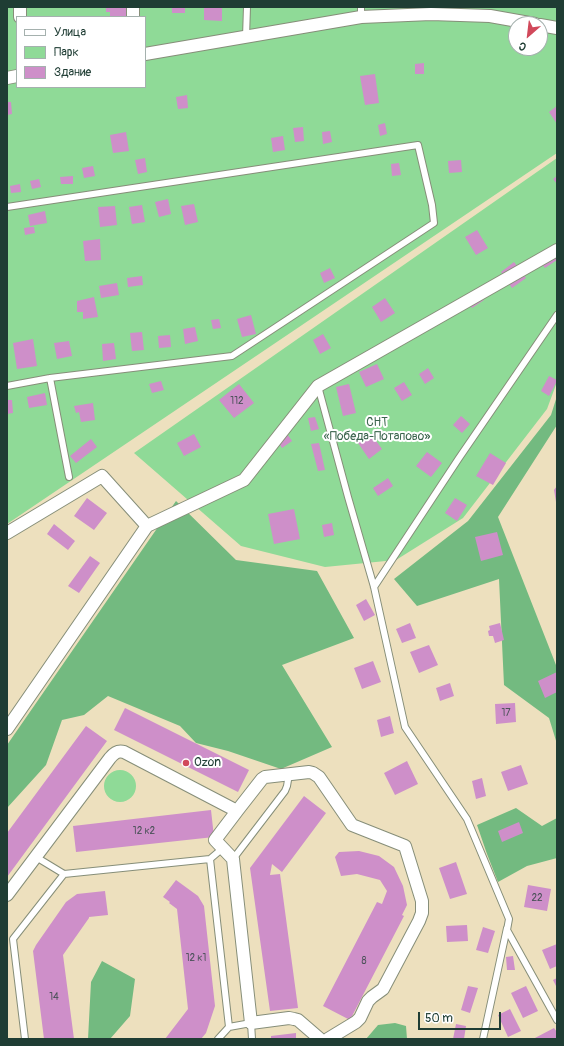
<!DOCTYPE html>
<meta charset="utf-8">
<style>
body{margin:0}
#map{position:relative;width:564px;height:1046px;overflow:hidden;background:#ede0be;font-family:Pangolin,sans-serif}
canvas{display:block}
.frame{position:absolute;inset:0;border:8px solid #1f3d34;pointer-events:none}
.legend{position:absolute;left:16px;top:16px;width:130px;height:72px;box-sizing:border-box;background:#fff;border:1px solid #a5b1ae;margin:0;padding:5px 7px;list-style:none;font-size:12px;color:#1f3d34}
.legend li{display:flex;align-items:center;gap:8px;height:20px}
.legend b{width:20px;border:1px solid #a5b1ae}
.north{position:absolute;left:508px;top:16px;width:40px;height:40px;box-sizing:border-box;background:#fff;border:1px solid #a5b1ae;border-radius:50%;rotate:208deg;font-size:11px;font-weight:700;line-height:16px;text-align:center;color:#1f3d34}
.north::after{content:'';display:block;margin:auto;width:14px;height:18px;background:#d1495b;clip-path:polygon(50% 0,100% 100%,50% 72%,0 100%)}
.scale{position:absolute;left:418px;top:1012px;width:83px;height:18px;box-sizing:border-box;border:2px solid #1f3d34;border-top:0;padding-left:5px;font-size:12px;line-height:14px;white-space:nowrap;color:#1f3d34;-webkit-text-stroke:3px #fff;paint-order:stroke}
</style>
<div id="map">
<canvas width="564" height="1046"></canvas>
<div class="frame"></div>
<ul class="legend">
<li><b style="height:5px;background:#fff"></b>Улица</li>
<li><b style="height:11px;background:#8fda97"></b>Парк</li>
<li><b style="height:11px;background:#ce8fc9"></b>Здание</li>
</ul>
<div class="north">С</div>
<div class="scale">50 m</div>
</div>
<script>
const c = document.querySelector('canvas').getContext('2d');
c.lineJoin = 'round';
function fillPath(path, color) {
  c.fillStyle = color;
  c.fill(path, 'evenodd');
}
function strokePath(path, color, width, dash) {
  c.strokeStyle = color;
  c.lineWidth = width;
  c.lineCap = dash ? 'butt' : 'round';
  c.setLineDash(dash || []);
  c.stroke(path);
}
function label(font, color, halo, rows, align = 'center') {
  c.font = font + ' Pangolin,sans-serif';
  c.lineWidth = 4;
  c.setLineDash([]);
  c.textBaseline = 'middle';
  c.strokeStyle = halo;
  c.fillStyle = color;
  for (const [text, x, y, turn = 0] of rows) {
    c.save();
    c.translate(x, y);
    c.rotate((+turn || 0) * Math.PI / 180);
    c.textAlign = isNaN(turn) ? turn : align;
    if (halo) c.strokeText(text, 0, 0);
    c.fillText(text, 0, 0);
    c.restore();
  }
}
fillPath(new Path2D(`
 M7 7H557V153L7 524ZM17 17H145V87H17ZM516 24H540V48H516Z
 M557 158V382L547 409 463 518 396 560 325 567 241 546 134 453Z
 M104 786a16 16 0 1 1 32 0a16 16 0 1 1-32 0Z`), '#8fda97');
fillPath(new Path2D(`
 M557 396V425L498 517 556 665 557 744 549 718 504 685 499 579 417 606 394 579 468 521 551 415Z
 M176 501 236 560 317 571 354 638 282 665 332 747 281 769 228 751 196 743 180 726 108 696 84 715 62 720 46 765 7 808V745Z
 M516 808 542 826 557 818V858L527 866 498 882 487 854 477 825Z
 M102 961 135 979 130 1016 110 1039H88L91 982Z
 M395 1023 406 1026 407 1039H366L378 1025Z`), '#73ba80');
fillPath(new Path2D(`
 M106 7H126V17H110V12H106Z
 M172 7H185V13H172Z
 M204 7H222V21L204 20Z
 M424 63V74H415V64Z
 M375 74 379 103 365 105 360 76Z
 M187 95 188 108 178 109 176 97Z
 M7 102H11L12 114 7 115Z
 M557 106V124L549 112Z
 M385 123 387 134 380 136 378 125Z
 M303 127 304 141 295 142 293 128Z
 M330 131 332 142 323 144 322 132Z
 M126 132 129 151 113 153 110 135Z
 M283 136 285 150 273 152 271 138Z
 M145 158 147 172 138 174 135 160Z
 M461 160 462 172 449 173 448 161Z
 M399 163 401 175 392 176 391 164Z
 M93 166 95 176 84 178 82 168Z
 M73 176V184H61L60 177Z
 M557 176V184L553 179Z
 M39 179 41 187 32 189 30 181Z
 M20 184 21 192 11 193 10 186Z
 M168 199 171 214 159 217 155 202Z
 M194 204 198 222 185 225 181 206Z
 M142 205 145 222 132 224 129 207Z
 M115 206 117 225 100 227 98 207Z
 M45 211 47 223 30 226 28 215Z
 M31 227H34L35 233 25 235 24 228Z
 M477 230 488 248 476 255 465 237Z
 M100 239 101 260 85 261 83 241Z
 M549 249 557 260 545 268 537 258Z
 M514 262 526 278 512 288 501 272Z
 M330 268 335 278 324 283 320 273Z
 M142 276 143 285 128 287 127 278Z
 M117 283 119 295 101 298 99 286Z
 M475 289 484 300 472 308 464 297Z
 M94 297 98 317 83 319V312H77V301Z
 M385 298 395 313 381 322 372 307Z
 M251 315 256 334 242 337 237 319Z
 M219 319 221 328 213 329 211 320Z
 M195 327 198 341 185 344 183 329Z
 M142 332 144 350 132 351 130 333Z
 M323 334 331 348 320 354 313 340Z
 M170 335 171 347 159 348 158 336Z
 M33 339 37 366 17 369 13 343Z
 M69 341 72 356 57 359 54 343Z
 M114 343 116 359 103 361 102 344Z
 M377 364 384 379 366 387 359 372Z
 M428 368 434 378 425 384 419 374Z
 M549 376 557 380V381L549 396 541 391Z
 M161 381 164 390 152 393 149 384Z
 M404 382 412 395 402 401 394 388Z
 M239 384 254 403 234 418 219 400Z
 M349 384 356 413 343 416 336 387Z
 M45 393 47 405 29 408 27 397Z
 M7 400H12L13 413 7 414Z
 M93 403 95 420 81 422 79 412 76 413 74 406Z
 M461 416 470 424 462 433 453 425Z
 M315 417 319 429 311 431 308 418Z
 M285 431 292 441 282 448 275 437Z
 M194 434 201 447 184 456 177 443Z
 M371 434 382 449 369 459 358 443Z
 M91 439 97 447 76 463 70 456Z
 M319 443 325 470 318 471 311 444Z
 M427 452 442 463 431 477 416 466Z
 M490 453 506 463 493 485 476 476Z
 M388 478 393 486 378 496 373 488Z
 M557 486V502H556L554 490Z
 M87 498 107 513 94 530 74 516Z
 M455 498 467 505 457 521 445 513Z
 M294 509 300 539 274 544 268 514Z
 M332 523 334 535 324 537 322 525Z
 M54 524 75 541 68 550 47 534Z
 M497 532 503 555 481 561 475 537Z
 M90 556 100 563 79 593 68 586Z
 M366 599 375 615 364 621 356 605Z
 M410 623 416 638 402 643 396 629Z
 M500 623 504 640 495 643 493 636H489L488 631 490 630 489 626Z
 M429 645 438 665 419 673 410 652Z
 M373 661 381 682 362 689 354 668Z
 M557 672V692L545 698 538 681Z
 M450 683 454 696 440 701 436 688Z
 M515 703 516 722 496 724 495 704Z
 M125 708 249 770 238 792 114 730Z
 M390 716 394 733 381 737 377 720Z
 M86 726 107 741 7 877V833Z
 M407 761 418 784 395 795 384 773Z
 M521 765 528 784 508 791 501 772Z
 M482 778 486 796 476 799 472 781Z
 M304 796 326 813 282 872 272 864 270 875 280 874 298 1008 270 1011 250 868Z
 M211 810 214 837 76 852 73 826Z
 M519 822 523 833 502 842 498 831Z
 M359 851 379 856 394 867 403 886 407 905 402 915 404 916 350 1020 323 1006 377 902 382 904 387 891 380 880 357 874 341 876 335 857 339 852Z
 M456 862 467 894 450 899 439 868Z
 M176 880 198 896 204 906 215 1006 206 1033 201 1039H165L188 1009 177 909 169 903 170 902 163 897Z
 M528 885 551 889 547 911 524 907Z
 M105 891 108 915 89 917V918L63 955 74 1039H44L33 951 36 945 66 902 77 894Z
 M467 925 468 941 447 942 446 926Z
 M483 927 495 931 488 953 476 950Z
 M557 944V966L550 969 542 950Z
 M513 956 515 970H507L506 957Z
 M557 978V988L553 980Z
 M468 986 478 988 470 1013 461 1010Z
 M526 986 538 1011 523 1018 511 993Z
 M510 1009 521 1031 508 1037 498 1015Z
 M456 1024 466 1026 464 1039H453Z
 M554 1028 557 1032V1039H533Z
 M296 1033V1039H271V1036Z`), '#ce8fc9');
const lane = new Path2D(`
 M361 17V7
 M246 37 247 7
 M7 207 418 145 432 205 434 223 232 356 50 378 7 386
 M50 378 69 477
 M318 386 348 497 374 587 405 727 467 819 509 919 507 930 557 1020
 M374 587 459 458 557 315
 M36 857 64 874 210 859 229 1027 251 1023 252 1039
 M210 859 223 848
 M233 859 285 791 287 786 289 774
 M25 1039 13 939 64 874
 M218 1039 229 1027
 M483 1039 507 928`);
const street = new Path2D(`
 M20 17V7
 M133 17V7
 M540 25 557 28
 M145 54 361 17 431 14 490 16 535 24
 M7 78 17 76
 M147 526 244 480 318 386 557 250
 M7 533 102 476 147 526 7 729
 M237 811 262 779 265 777 309 772 313 773 319 777 352 825 405 846 422 901V913L419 921 383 989 372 997 368 1001 360 1018 356 1022 328 1039
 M7 895 110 758C114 753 118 750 124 752L237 811 215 840 233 859 251 1023 289 1018 294 1019 298 1020 320 1039`);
strokePath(lane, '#868e79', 8);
strokePath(street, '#868e79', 14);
strokePath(lane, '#fff', 6);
strokePath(street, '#fff', 12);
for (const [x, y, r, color] of [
 [186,763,4,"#d1495b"]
]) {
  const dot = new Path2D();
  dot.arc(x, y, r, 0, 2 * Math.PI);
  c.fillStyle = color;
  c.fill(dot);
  strokePath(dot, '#fff', 1.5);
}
label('10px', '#4b5259', null, [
 ["112",237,401],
 ["17",506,713],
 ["12 к2",144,831],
 ["22",537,898],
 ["12 к1",196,958],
 ["8",364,961],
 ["14",54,997]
]);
label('12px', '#3b644d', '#fff', [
 ["СНТ",377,423],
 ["«Победа-Потапово»",377,437]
]);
label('12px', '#1f3d34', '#fff', [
 ["Ozon",194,763]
], 'left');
</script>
